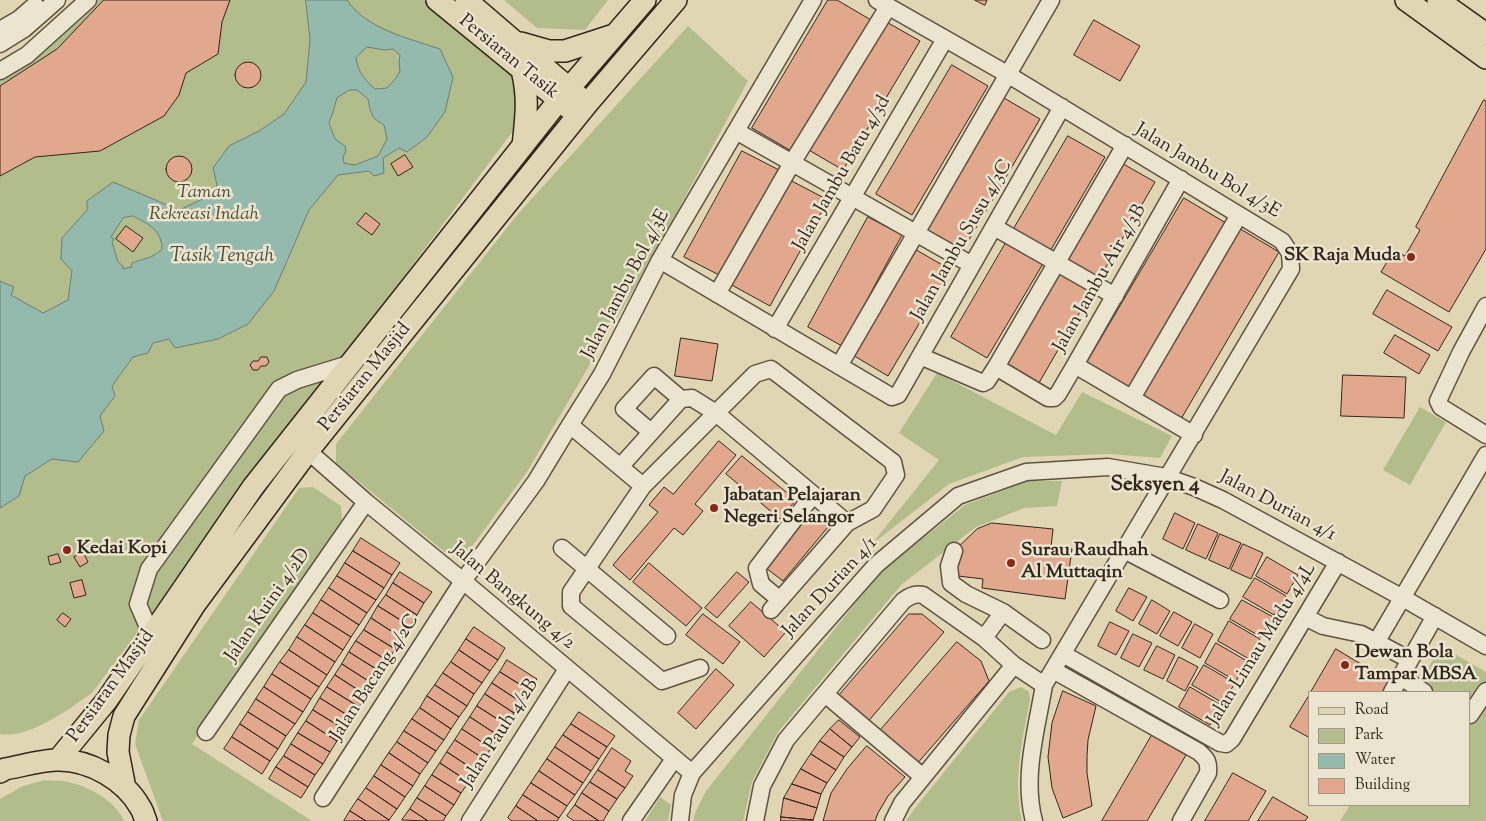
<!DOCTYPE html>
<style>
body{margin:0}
#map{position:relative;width:1486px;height:821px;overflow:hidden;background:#e0d6b4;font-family:"Sorts Mill Goudy",serif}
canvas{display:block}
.legend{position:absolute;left:1308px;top:691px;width:162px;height:115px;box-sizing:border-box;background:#ebe4ce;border:1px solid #a19887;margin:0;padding:6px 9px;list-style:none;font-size:15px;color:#32271c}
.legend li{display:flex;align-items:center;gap:10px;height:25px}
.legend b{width:25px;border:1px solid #a19887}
</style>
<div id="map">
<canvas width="1486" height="821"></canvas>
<ul class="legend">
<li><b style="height:6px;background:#e0d6b4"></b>Road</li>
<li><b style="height:14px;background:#b3bd8c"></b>Park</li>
<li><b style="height:14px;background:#94b9ad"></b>Water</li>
<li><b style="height:14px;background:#e1a88d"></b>Building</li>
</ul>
</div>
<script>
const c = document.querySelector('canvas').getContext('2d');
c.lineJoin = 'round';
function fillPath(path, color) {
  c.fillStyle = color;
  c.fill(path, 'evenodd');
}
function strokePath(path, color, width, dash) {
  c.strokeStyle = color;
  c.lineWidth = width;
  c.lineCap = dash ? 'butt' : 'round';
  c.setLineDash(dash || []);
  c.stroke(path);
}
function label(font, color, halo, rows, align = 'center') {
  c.font = font + ' "Sorts Mill Goudy",serif';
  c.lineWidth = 5;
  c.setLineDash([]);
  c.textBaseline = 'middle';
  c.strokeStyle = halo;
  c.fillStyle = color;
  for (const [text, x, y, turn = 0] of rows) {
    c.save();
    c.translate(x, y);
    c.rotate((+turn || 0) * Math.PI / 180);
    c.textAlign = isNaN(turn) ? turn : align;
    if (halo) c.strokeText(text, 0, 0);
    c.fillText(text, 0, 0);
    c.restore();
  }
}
fillPath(new Path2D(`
 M74 0H424L515 71 523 108 513 131 92 693C69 709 29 739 0 734V65L24 49Z
 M504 0H608L585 30 537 28Z
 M688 26 748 81 651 260 527 472 467 553 447 554 336 463V444L517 215Z
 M937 373 1056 435 1082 392 1172 436 1160 458 1109 454 1023 457 949 484 871 545 939 460 899 433Z
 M1420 407 1446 422 1410 485 1383 470Z
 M1028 481H1062L1057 506 1024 508 976 527 901 585 778 732 752 782 743 821H693L695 813 706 791 880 572 965 505Z
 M313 487 341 506 342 523 192 744 312 821H163L135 744 139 720 299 488Z
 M1441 646 1486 672V821H1340L1350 805H1470V692H1414Z
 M1021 687 1029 692 1030 700C1022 740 1013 780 1022 821H906L915 808 1009 692Z
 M45 780C53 781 64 780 72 783 92 788 116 802 124 821H0V799L23 786Z
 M660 797 671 805 668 821H645Z`), '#b3bd8c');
const water = new Path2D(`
 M306 0H347C366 29 408 38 440 49L453 77 445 112 427 137 407 152 399 148 383 158 384 173 374 176 369 171 338 175 309 210 274 291 248 324 218 339 175 348 169 339 153 343 148 353 133 357 112 386 115 396 100 416 104 431 78 462 52 459 25 476 19 496 0 508V281L14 287 11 295 43 313 68 300 72 271 61 259 62 238 87 210V201L113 182 179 210 207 197 217 185 213 168 229 146 259 131 284 114 306 82 310 40ZM367 47 384 50 393 49 400 55 399 63 400 71 397 77 387 88 375 89C365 80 358 72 356 58ZM350 90H357L368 99C371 114 371 118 384 125L387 139 378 156 355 165 344 163 343 157 346 151 345 146 335 139 329 123 333 112 337 98ZM133 216C148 224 162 230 162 249 152 259 144 258 132 263L131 267 123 269V266L118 262 112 242 114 239 111 237 123 218Z`);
fillPath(water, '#94b9ad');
strokePath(water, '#6d7f73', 1);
const building = new Path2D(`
 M104 0H230L222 22 218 54 186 73 179 95 164 116 100 151 35 157 0 176V86L57 49Z
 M828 0H837L871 20 793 152 752 128Z
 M975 0H987L985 5Z
 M883 20 920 41 843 170 807 149Z
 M1094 20 1140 46 1120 81 1074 55Z
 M235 75a13 13 0 1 1 26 0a13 13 0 1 1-26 0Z
 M952 65 988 86 912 215 876 194Z
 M1004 98 1040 119 960 255 924 234Z
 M1484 100 1486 101V249L1449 312 1381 272 1394 250 1405 256 1420 230 1416 227Z
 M1068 136 1105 157 1049 253 1012 232Z
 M742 151 781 171 723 277 684 257Z
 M405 155 413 167 398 176 391 164Z
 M166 169a13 13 0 1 1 26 0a13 13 0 1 1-26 0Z
 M1118 161 1155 182 1099 279 1062 258Z
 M786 178 828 200 770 306 728 283Z
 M1184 198 1226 223 1127 390 1085 366Z
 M366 213 380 224 372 235 357 224Z
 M868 217 902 235 842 346 808 327Z
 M126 226 143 238 133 252 116 239Z
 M1237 227 1279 252 1181 419 1139 395Z
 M1007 241 1044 262 987 358 951 337Z
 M913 248 951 270 888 376 851 354Z
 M1056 271 1092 291 1036 388 1000 367Z
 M1387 290 1452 327 1438 351 1373 314Z
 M1395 335 1430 355 1419 374 1384 353Z
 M681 338 718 344 712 381 675 376Z
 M261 357H267L269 362 266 366H261L258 370H253L250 365 253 361H258Z
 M1343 375 1406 377 1404 418 1341 416Z
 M719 441 736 455 695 504 703 511 683 535 674 528 630 580 613 565 658 512 649 505 664 487 673 494Z
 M742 456 796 500 780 519 726 474Z
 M807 510 828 527 783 581 762 565Z
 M1175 513 1195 523 1183 549 1163 539Z
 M992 523 1053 529 1051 547 1072 549 1065 599 982 588 983 579 950 575 954 551 977 529Z
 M1198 524 1218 533 1206 559 1186 550Z
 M1220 534 1241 543 1229 569 1209 560Z
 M361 538 400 563 392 575 353 551Z
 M1243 544 1263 553 1251 579 1231 570Z
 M353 551 392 575 384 588 345 563Z
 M83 552 88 562 80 567 74 557Z
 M58 554 61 562 50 565 48 557Z
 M1267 557 1298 575 1287 594 1256 576Z
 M345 563 384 588 376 600 337 576Z
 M649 563 702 608 686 626 633 582Z
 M400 572 432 592 424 603 393 583Z
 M737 572 749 582 717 618 705 608Z
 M337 576 376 600 367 613 329 588Z
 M1255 578 1286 596 1274 615 1243 597Z
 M82 580 86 595 74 598 70 583Z
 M393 583 424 603 417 615 386 595Z
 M329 588 367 613 359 625 321 600Z
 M1129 588 1147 597 1133 621 1116 611Z
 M386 595 417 615 410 626 378 606Z
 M321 600 359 625 351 637 313 613Z
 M1152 600 1170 611 1157 634 1139 624Z
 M1242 600 1273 617 1261 637 1230 619Z
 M751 602 786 632 764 657 729 626Z
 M378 606 410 626 402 638 371 618Z
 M1174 612 1192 622 1178 646 1160 636Z
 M63 613 71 619 65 627 57 620Z
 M313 613 351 637 343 650 305 625Z
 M703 614 740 642 723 664 686 635Z
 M909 614H922L944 632 866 724 836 699Z
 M371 618 402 638 395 649 364 630Z
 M1229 621 1260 639 1249 659 1218 641Z
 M1110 622 1129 631 1116 655 1098 646Z
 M1195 624 1213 634 1200 658 1182 648Z
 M305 625 343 650 335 662 297 637Z
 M474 627 505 648 498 660 466 639Z
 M364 630 395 649 388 661 356 641Z
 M1133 634 1152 643 1139 667 1121 658Z
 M297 637 335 662 327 675 289 650Z
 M466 639 498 660 490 671 459 650Z
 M356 641 388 661 381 672 349 652Z
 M957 642 981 661 989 681 916 765 878 733Z
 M1216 643 1247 661 1236 681 1205 663Z
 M1157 646 1175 655 1163 679 1144 670Z
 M1336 649 1389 681 1383 692H1311Z
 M289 650 327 675 319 687 280 662Z
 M459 650 490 671 482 683 451 662Z
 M349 652 381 672 373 684 342 664Z
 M1179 657 1198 667 1185 691 1167 681Z
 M507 660 537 679 529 690 500 672Z
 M280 662 319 687 311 699 272 674Z
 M451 662 482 683 474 694 443 673Z
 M342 664 373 684 366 695 335 675Z
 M1204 665 1235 683 1223 703 1192 685Z
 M716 669 734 685 696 729 678 713Z
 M500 672 529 690 521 702 492 683Z
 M443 673 474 694 467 706 435 685Z
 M272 674 311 699 303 712 264 687Z
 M335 675 366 695 359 707 327 687Z
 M492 683 521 702 514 713 485 694Z
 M435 685 467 706 459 717 427 696Z
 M264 687 303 712 295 724 256 699Z
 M327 687 359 707 352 718 320 698Z
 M1190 687 1221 705 1210 725 1179 707Z
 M1063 691 1096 706 1088 740 1087 757V773L1092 806 1063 818 1052 788 1048 757 1052 723Z
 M485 694 514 713 507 725 477 706Z
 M1310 694V738L1290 727Z
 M427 696 459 717 451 729 420 708Z
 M320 698 352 718 344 729 313 710Z
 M256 699 295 724 286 736 248 712Z
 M477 706 507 725 499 736 470 717Z
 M420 708 451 729 444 740 412 719Z
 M313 710 344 729 337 741 306 721Z
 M248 712 286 736 278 749 240 724Z
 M579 712 615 736 607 747 571 724Z
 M470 717 499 736 491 748 462 729Z
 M412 719 444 740 436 751 404 731Z
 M839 720 860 737 852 747 830 729Z
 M306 721 337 741 330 752 298 733Z
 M240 724 278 749 270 761 232 737Z
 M571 724 607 747 599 759 563 735Z
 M462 729 491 748 484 759 455 740Z
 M830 729 852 747 844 757 820 741Z
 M404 731 436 751 428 763 397 742Z
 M298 733 330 752 323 764 291 744Z
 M563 735 599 759 591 771 555 747Z
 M1152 735 1186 755 1147 821H1102Z
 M232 737 270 761 262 774 224 749Z
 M455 740 484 759 476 771 447 752Z
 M820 741 844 757 836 770 811 754Z
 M397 742 428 763 420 774 389 753Z
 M291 744 323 764 315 775 284 756Z
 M867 746 905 777 888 796 878 813 875 821H823L831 793 847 769Z
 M555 747 591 771 583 783 547 759Z
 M612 748 631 761 625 771 633 776 625 788 598 770Z
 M447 752 476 771 469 782 440 763Z
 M389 753 420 774 413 786 381 765Z
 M811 754 836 770 827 783 801 769Z
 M284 756 315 775 308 787 276 767Z
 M547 759 583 783 575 795 539 771Z
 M440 763 469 782 461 793 432 775Z
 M381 765 413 786 405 797 374 776Z
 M276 767 308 787 301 798 269 779Z
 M801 769 827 783 821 794 792 784Z
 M598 770 625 788 617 799 590 782Z
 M539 771 575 795 567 806 531 783Z
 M1233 773 1266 791 1248 821H1205Z
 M432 775 461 793 454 805 425 786Z
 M374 776 405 797 397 809 366 788Z
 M590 782 617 799 609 811 582 793Z
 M531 783 567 806 559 818 523 795Z
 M792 784 821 794 817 808 784 798Z
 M425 786 454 805 446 816 417 798Z
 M366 788 397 809 389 820 358 799Z
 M582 793 609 811 603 821H599L575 805Z
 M523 795 559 818 557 821H538L516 806Z
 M1273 797 1308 817 1305 821H1258Z
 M417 798 446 816 443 821H428L410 809Z
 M784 798 817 808 813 820 781 817Z
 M358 799 389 820V821H366L350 811Z
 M575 805 599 821H574L567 816Z
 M516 806 538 821H512L508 818Z
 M410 809 428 821 402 820Z
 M350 811 366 821H344Z
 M781 817 813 820V821H781Z`);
fillPath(building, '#e1a88d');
strokePath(building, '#32271c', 1);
const minor = new Path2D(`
 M877 0 1007 74 1282 241 1290 253 1291 269 1044 685C1037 728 1022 777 1034 821
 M0 30 19 19 35 5
 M0 44 24 29 57 0
 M0 71 27 55 88 0
 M736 131 972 265
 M994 227 1115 296
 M660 260 892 397 898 395 1062 107
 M717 294 792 163 888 7
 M1486 306 1461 352 1438 401 1441 407 1486 435
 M775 329 945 39
 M920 356 983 383 987 381 996 367 1048 398H1054L1058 394 1075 365 1181 179
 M1075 365 1194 435
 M839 366 1051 0
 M996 367 1125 145
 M1132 398 1239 215
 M570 425 643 486
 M651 432 624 409 654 376 681 399
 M308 451 366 502 463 581 692 773
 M620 467 681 399 692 398 716 413 847 523
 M562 548 667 636
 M1124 550 1220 600
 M954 551 949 566 951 583 966 594 1003 612 1042 640
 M780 600 761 584 757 568 813 495
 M1305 617 1323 626 1361 634 1410 660
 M151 634 138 604 149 569 279 389 297 380 352 363
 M984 638 1003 612
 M1377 641 1486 455
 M1063 654 1220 743 1226 744 1232 739 1338 562
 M700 668 662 681 571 606V592L643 486 755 374 771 369 893 462 896 475 873 509 847 523 771 610
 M1053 670 1199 752C1207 759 1209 762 1208 773L1181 821
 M1401 677 1424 692
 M1392 692 1435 616
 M825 694 923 777
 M1470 715 1486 691
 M206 732 366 502
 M323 798 463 581 536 481 570 425 602 374 660 260 813 0
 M470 821 567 669
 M631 821 674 759
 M680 821 683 795 692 773 876 565 958 496 1026 472 1108 467 1166 477 1194 487 1223 500 1403 598 1486 646
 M755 821 762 786 786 740 903 601C909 596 915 593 923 595L984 638 1014 665 1044 685
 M893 821 902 803 1014 665`);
const major = new Path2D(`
 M437 0 570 109
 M466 0 579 97
 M1406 0 1486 58
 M1438 0 1486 34
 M521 43 549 51H565L614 35
 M522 70C529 98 526 118 523 146
 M58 760 107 700 253 487 559 100 645 0
 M0 772 5 769C22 766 41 760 59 760 90 760 125 780 140 807 143 811 144 816 146 821
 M125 788 118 752 119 735 124 716 195 604 308 451 587 104 676 0`);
strokePath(minor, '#5e5342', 19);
strokePath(major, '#32271c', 24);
strokePath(minor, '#ebe4ce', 16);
strokePath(major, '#e0d6b4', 21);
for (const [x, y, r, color] of [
 [1411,257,5,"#8f2418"],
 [714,508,5,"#8f2418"],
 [67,550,5,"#8f2418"],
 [1011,563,5,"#8f2418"],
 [1345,665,5,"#8f2418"]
]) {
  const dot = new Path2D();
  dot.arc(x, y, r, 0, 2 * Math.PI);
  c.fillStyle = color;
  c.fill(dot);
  strokePath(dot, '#ebe4ce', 2);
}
label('19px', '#32271c', '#ebe4ce', [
 ["Persiaran Tasik",508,58,39],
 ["Jalan Jambu Bol 4/3E",1207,172,31],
 ["Jalan Jambu Batu 4/3d",843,174,-60],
 ["Jalan Jambu Susu 4/3C",963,241,-60],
 ["Jalan Jambu Air 4/3B",1101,279,-60],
 ["Jalan Jambu Bol 4/3E",627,285,-62],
 ["Persiaran Masjid",366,378,-51],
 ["Jalan Durian 4/1",1277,507,28],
 ["Jalan Durian 4/1",831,588,-47],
 ["Jalan Bangkung 4/2",512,597,40],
 ["Jalan Kuini 4/2D",269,606,-55],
 ["Jalan Limau Madu 4/4L",1263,645,-58],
 ["Jalan Bacang 4/2C",376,678,-57],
 ["Persiaran Masjid",112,687,-54],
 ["Jalan Pauh 4/2B",501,734,-57]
]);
label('italic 19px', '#524c38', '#ebe4ce', [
 ["Taman",204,194],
 ["Rekreasi Indah",204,216]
]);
label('bold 19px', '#32271c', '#ebe4ce', [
 ["SK Raja Muda",1401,257,"right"],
 ["Jabatan Pelajaran",724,497],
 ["Negeri Selangor",724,519],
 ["Kedai Kopi",77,550],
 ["Surau Raudhah",1021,552],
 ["Al Muttaqin",1021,574],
 ["Dewan Bola",1355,654],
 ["Tampar MBSA",1355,676]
], 'left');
label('italic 20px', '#4a4c40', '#ebe4ce', [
 ["Tasik Tengah",222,258]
]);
label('bold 21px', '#32271c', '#ebe4ce', [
 ["Seksyen 4",1155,486]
]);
</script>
